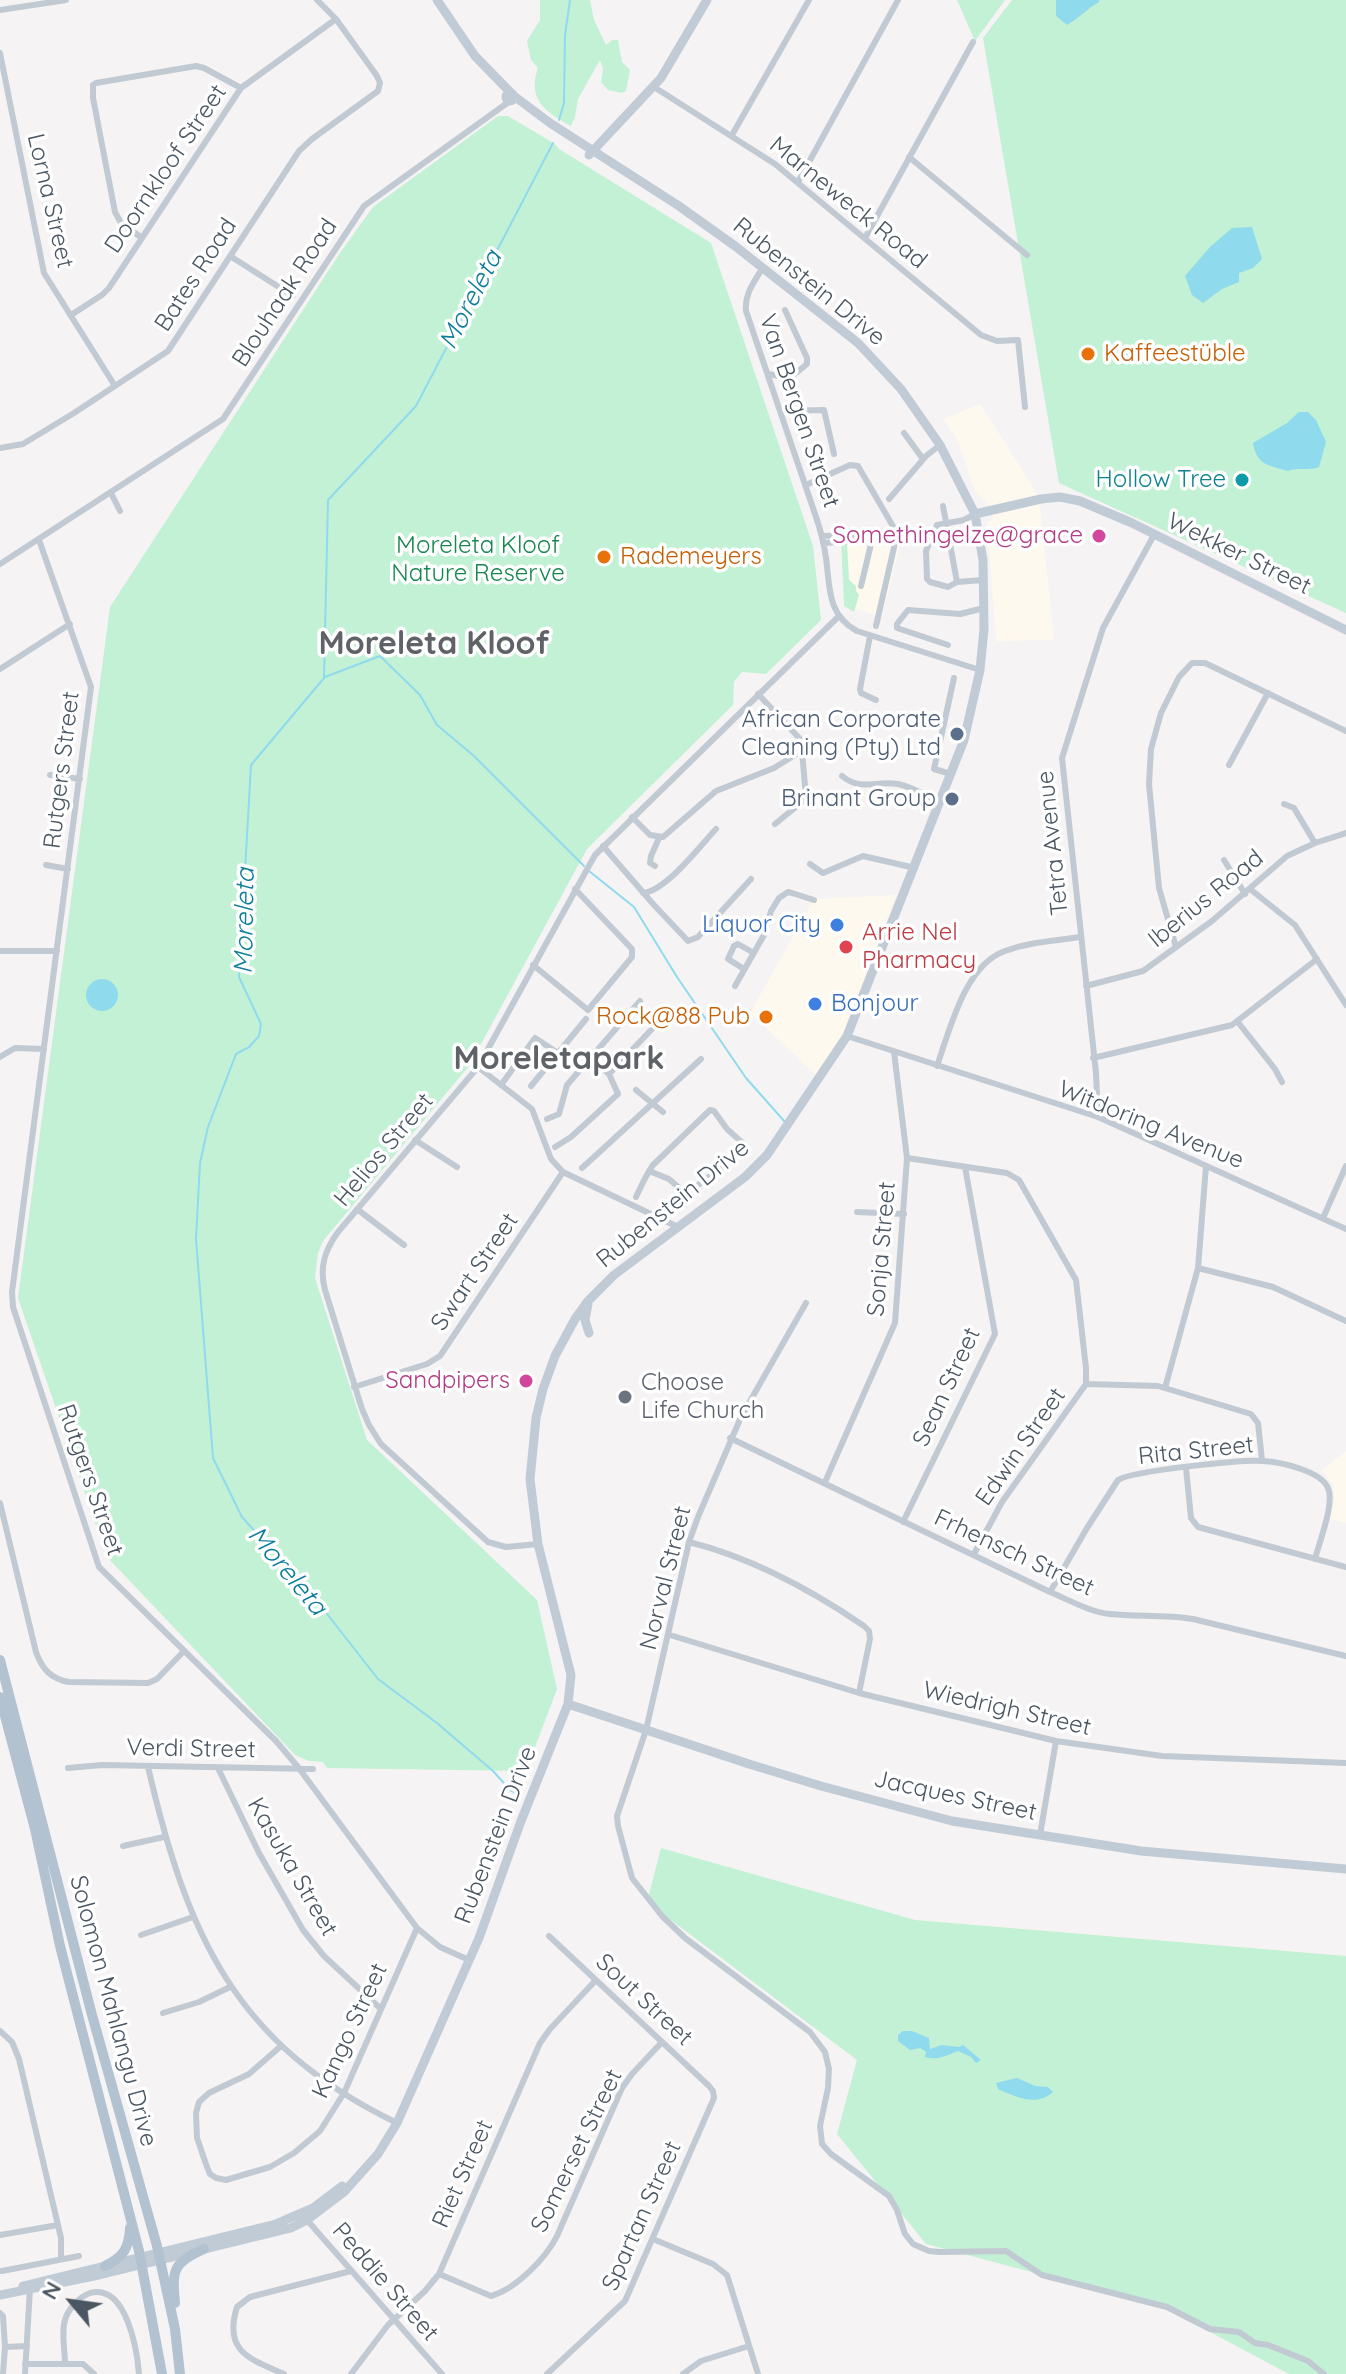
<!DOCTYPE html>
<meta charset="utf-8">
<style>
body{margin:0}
#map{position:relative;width:1346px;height:2374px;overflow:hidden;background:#f5f3f3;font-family:Quicksand,sans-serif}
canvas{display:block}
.north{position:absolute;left:32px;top:2262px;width:80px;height:80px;-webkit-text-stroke:6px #fff;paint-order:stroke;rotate:299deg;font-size:22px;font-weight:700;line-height:32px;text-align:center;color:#4a5661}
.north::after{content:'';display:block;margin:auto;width:28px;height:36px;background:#4a5661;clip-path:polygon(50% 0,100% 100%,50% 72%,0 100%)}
</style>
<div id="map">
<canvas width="1346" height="2374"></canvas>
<div class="north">N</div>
</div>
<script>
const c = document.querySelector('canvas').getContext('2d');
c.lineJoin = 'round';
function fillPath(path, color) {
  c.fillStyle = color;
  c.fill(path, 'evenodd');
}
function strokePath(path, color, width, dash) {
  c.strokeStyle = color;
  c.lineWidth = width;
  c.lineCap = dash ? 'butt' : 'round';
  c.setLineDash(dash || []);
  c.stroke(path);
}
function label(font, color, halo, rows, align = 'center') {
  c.font = font + ' Quicksand,sans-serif';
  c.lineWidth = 7;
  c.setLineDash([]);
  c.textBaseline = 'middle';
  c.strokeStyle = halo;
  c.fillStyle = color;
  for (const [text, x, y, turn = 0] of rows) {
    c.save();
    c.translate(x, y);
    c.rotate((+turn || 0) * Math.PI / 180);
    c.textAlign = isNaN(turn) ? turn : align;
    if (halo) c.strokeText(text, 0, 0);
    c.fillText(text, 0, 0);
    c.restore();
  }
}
fillPath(new Path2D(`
 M980 404 1039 496 1054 640 996 641 987 522 993 520 989 505 974 490 958 441 943 419Z
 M902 537 882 617 844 606 840 539Z
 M896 895 844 1033 816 1075 750 1013 814 899Z
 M1346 1451V1523L1330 1519 1334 1500 1333 1485 1322 1470Z`), '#fdf9ef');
fillPath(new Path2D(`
 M540 0H590L594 20 606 45 612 40H618L622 62 630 70 626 91 622 93 608 90 601 82 603 69 600 60 578 99 575 117 571 126C545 112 527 99 538 68L531 60 527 41 540 20Z
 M957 0H1005L975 41Z
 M1012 0H1346V613L1059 483 983 38Z
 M498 116H508L555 144 559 149 711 243 813 546 821 620 766 674 742 672 734 682 733 705 587 849 469 1066 323 1241 318 1253 315 1278 367 1440 537 1600 557 1689 526 1771 327 1768 323 1762 309 1761 295 1755 107 1557 18 1298 110 607 340 253 373 207Z
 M841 542H847L849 580 856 586V591L859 595 854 612 844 606Z
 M661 1848 915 1920 1346 1956V2374H1289L1163 2307 926 2244 837 2134 857 2060 647 1902Z`), '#c3f1d5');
fillPath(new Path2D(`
 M1056 0H1099V2C1087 9 1079 18 1067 25L1056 16Z
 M1252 227 1262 259 1253 268 1239 273V282L1222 289 1203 303 1192 295 1185 276 1210 247 1232 228Z
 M1299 412H1308L1316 420 1326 442 1319 467C1309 471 1298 467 1288 471 1269 465 1257 466 1253 443L1287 423Z
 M86 995a16 16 0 1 1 32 0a16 16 0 1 1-32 0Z
 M903 2031H912L929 2038 930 2049 942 2045 959 2047 963 2045 981 2060 976 2063 971 2057 958 2051C947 2055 938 2061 925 2057L926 2052 920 2048 910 2050 898 2041V2035Z
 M1017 2078 1035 2086 1048 2087 1053 2092C1036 2107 1016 2097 998 2089L996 2083Z`), '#90daee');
strokePath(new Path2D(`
 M559 120 564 103 565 35 570 0
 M325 677 380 656 420 695 437 725 474 756 584 866
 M589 871 634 907 677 977 746 1078 785 1122
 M516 1793 510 1790 493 1771 437 1723 378 1679 313 1596 242 1517 213 1458 196 1239 200 1163 208 1127 236 1054 249 1047 259 1036 261 1024 239 977 251 765 324 678 328 500 416 406 553 143`), '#90daee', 2);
strokePath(new Path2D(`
 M0 10 66 0
 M0 53 44 273 115 386
 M654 87 775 164 981 335 997 341 1018 340 1025 407
 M732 135 809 0
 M909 157 1027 255
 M798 182 898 0
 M142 238 121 223 115 212 93 98V85L96 83 196 66 204 68 241 88
 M865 238 973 42
 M230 256 293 296
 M763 267C755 281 744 294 746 311L815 514C820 528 824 543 826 558 830 587 827 615 857 631L980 670
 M71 315 102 295 109 288 241 88 336 19
 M768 374 790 378 807 364V358L785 310
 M781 411 824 410 834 454
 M904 433 923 459
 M0 448 23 444 74 413 168 351 299 151 312 139 378 91 380 83 377 76 336 19 317 0
 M806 485 850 465 858 466 894 528 889 534 822 536
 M111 493 120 511
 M889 499 926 456 940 445
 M943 506 957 582
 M975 514 964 520 937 525 926 551 927 579 930 582 948 587 957 582 983 580
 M39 540 91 687 12 1292 13 1307 99 1567 276 1741 298 1767 417 1928 440 1947 469 1960
 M823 543 877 540 895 543 876 626
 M0 564 223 419 364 206 510 101
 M861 586 872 540
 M870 636 860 689 861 693 876 700
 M948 645 897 628V624L908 610 960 614 984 608
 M0 669 70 624
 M758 694 801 740 806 797 802 802 775 824
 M1229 765 1268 693
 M951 774 934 769 954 678
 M50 775 80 779
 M842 776C862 792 876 780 898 784 913 787 927 796 941 803
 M1284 804 1294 808 1315 843
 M632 817 650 835 663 837 716 791 774 768 803 750
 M603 846 654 905 688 941 698 937 751 879
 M1224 860 1245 894
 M810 864 823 873 863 856 915 868
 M46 865 68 869
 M655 866 650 863 651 856 659 838
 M1250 889 1295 925 1346 1005
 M643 893C666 891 700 846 716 829
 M1176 947 1159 888 1149 784 1151 749 1161 713 1179 677 1192 663H1205L1346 731
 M0 951H57
 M533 965 588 1010 632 957V949L575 889
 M744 969 728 959 734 946 738 944 754 953
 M735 986 764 935 771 911 779 898 788 892 792 893 814 900
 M1086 986 1143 971 1212 921 1287 856 1315 843 1346 833
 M1237 1021 1275 1069 1282 1082
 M847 1036 1098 1117 1346 1229
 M0 1057 15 1048 44 1049
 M1093 1058 1232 1025 1317 959
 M937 1066C950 1029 965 965 1005 951 1028 942 1056 941 1080 937
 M478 1067 532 1109 551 1159 563 1172 678 1227
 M609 1074 652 1029V1023L633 1009
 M501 1085 535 1038 558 1053
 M531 1086 586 1019
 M636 1090 663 1112
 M1098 1117 1096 1073 1062 758 1103 628 1154 535
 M547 1119 559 1114 567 1085 640 1001
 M415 1140 457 1167
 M555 1147 571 1137 618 1094 609 1074 590 1059
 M907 1158 1007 1173 1019 1180 1076 1280 1086 1368V1384
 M582 1168 701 1059
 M636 1197C641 1186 646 1175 653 1165L710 1110 714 1111 727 1129 746 1146 743 1152 686 1194 669 1179 649 1171
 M357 1209 404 1245
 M857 1212 904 1214
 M1323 1218 1346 1166
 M1198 1268 1273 1287 1346 1321
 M806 1303 741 1417 698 1517 689 1542 646 1730 617 1816 618 1826 632 1878 662 1916 685 1938 810 2032 825 2052 829 2069 828 2088 820 2126 822 2144 831 2154 889 2196 897 2210 905 2234 913 2244 929 2251 940 2252 1006 2251 1042 2275 1167 2307 1210 2329 1239 2332 1255 2343 1268 2345 1308 2361 1324 2374
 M354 1387 427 1364 440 1356 563 1172
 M1165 1388 1198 1268 1206 1166
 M730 1438 1050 1592C1069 1600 1090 1612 1110 1614 1138 1617 1165 1614 1193 1619L1346 1656
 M1186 1468 1191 1518 1198 1527 1346 1567
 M825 1482 895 1323 907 1158 894 1052
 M0 1503 36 1652C42 1669 51 1679 69 1682L148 1683 157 1679 184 1651
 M903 1522 995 1334 965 1167
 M689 1542C753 1558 810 1589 864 1626L869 1631 870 1639 859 1693
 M538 1544 506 1547 488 1542 381 1444 369 1425 362 1409 325 1290C319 1267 325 1250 338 1232L478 1067 595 855 838 617
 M974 1554 1002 1502 1086 1384 1158 1386 1251 1414 1258 1423 1262 1460
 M1050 1592 1087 1528 1118 1480C1131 1471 1244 1459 1263 1461 1281 1462 1321 1471 1328 1488 1335 1503 1319 1543 1315 1559
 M670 1635 859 1693 1056 1741 1162 1756 1346 1763
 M148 1767C187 1934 234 2044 397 2123
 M68 1768 102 1765 313 1769
 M218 1768 259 1853 303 1930 324 1956 381 2009
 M1040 1835 1056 1741
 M123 1846 164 1837
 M141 1935 193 1917
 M163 2013 199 2002 230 1987
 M0 2031 12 2042 19 2059 61 2238V2258
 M281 2046 249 2074 209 2093 199 2102 196 2113 197 2138 207 2167 210 2174 216 2178 226 2180 270 2167 294 2153 320 2131 344 2093 417 1928
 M307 2220 442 2374
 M0 2235 58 2225
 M653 2239 713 2264 727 2275 758 2374
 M2 2271 79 2256
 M439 2274 491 2296C516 2289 546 2258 557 2236L622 2088 632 2074 662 2042
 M0 2313 3 2316 5 2347
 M25 2364H83L94 2374
 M65 2364C65 2351 61 2332 65 2320 68 2309 79 2297 90 2293 126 2283 137 2349 139 2374
 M3 2374 5 2347 27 2346
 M25 2374 30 2288
 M284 2374C250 2359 223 2352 237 2307L250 2297 351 2271
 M351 2374 388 2325 425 2291 439 2274 540 2043 550 2029 596 1980
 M547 2374 625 2301 714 2098 713 2091 709 2086 549 1936
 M683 2374 701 2361 749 2346`), '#c1cad2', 6);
strokePath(new Path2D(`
 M437 0 475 56 511 93
 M506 97a4 4 0 1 1 8 0a4 4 0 1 1-8 0Z
 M589 155 661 78 707 0
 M975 514 1041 499 1060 497 1080 501 1132 523 1346 630
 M588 1304 585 1320 589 1333
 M568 1704 749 1764 821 1786 952 1821 1141 1851 1346 1869
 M23 2286 276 2224 313 2208 342 2186
 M0 2295 99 2275 291 2228 307 2220 344 2192 378 2154 397 2123 479 1938 521 1821 568 1704 571 1675 538 1544 530 1479 536 1418 543 1389 555 1356 575 1319 588 1301 614 1275 745 1177 767 1155 847 1036 964 740 980 670 984 629 983 560 975 514 940 445 901 389 858 343 735 246 679 206 550 123 514 96`), '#c1cbd6', 9);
strokePath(new Path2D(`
 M0 1660 92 2015 157 2246 175 2329 180 2374
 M0 1697 35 1829 60 1946 139 2251 162 2374
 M105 2266C123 2257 129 2249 130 2228
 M175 2303C172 2271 172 2263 204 2249`), '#b3c2d1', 10);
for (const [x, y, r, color] of [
 [1088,354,8,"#e8710a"],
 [1242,480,8,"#0f9aa8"],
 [1099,536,8,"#d1479c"],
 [604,557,8,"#e8710a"],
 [957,734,8,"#5c6f8a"],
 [952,799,8,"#5c6f8a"],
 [837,925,8,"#3f7fe0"],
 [846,947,8,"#e0444e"],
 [815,1004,8,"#3f7fe0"],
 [766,1017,8,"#e8710a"],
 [526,1381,8,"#d1479c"],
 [625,1397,8,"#6b7280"]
]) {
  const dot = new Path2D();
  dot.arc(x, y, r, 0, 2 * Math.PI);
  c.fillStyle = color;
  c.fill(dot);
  strokePath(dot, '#fff', 3);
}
label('24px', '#4a5661', '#fff', [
 ["Doornkloof Street",166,169,-56],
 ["Lorna Street",50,201,77],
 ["Marneweck Road",848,203,39],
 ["Bates Road",196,275,-57],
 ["Rubenstein Drive",809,282,39],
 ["Blouhaak Road",285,293,-57],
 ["Van Bergen Street",799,411,71],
 ["Wekker Street",1239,554,26],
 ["Rutgers Street",62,770,-83],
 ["Tetra Avenue",1053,843,-96],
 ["Iberius Road",1206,899,-39],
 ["Witdoring Avenue",1151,1125,22],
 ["Helios Street",384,1150,-50],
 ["Rubenstein Drive",673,1204,-39],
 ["Sonja Street",882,1249,-85],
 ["Swart Street",475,1272,-56],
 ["Sean Street",947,1387,-65],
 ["Edwin Street",1021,1447,-55],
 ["Rita Street",1196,1451,-6],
 ["Rutgers Street",90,1480,71],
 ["Frhensch Street",1014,1553,25],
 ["Norval Street",666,1578,-76],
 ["Wiedrigh Street",1007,1709,13],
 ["Verdi Street",191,1749,1],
 ["Jacques Street",955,1796,12],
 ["Rubenstein Drive",496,1835,-69],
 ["Kasuka Street",292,1867,60],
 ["Sout Street",644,2000,43],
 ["Solomon Mahlangu Drive",113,2011,75],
 ["Kango Street",350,2031,-65],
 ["Somerset Street",577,2151,-64],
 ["Riet Street",463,2174,-66],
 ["Spartan Street",642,2216,-66],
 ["Peddie Street",385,2282,49]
]);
label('24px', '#c56008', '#fff', [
 ["Kaffeestüble",1104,354],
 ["Rademeyers",620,557],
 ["Rock@88 Pub",750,1017,"right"]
], 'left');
label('24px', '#0d838f', '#fff', [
 ["Hollow Tree",1226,480]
], 'right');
label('24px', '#b23c85', '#fff', [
 ["Somethingelze@grace",1083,536],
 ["Sandpipers",510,1381]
], 'right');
label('24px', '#17864f', '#fff', [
 ["Moreleta Kloof",478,546],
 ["Nature Reserve",478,574]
]);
label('24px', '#4e5e75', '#fff', [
 ["African Corporate",941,720],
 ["Cleaning (Pty) Ltd",941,748],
 ["Brinant Group",936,799]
], 'right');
label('24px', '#366cbe', '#fff', [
 ["Liquor City",821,925],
 ["Bonjour",831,1004,"left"]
], 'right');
label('24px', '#be3a42', '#fff', [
 ["Arrie Nel",862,933],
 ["Pharmacy",862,961]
], 'left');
label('24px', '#5b616d', '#fff', [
 ["Choose",641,1383],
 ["Life Church",641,1411]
], 'left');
label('italic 26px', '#0c7c9b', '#fff', [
 ["Moreleta",471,300,-63],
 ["Moreleta",245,921,-89],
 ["Moreleta",287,1571,50]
]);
label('bold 32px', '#5f6368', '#fff', [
 ["Moreleta Kloof",434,644],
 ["Moreletapark",559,1059]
]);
</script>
